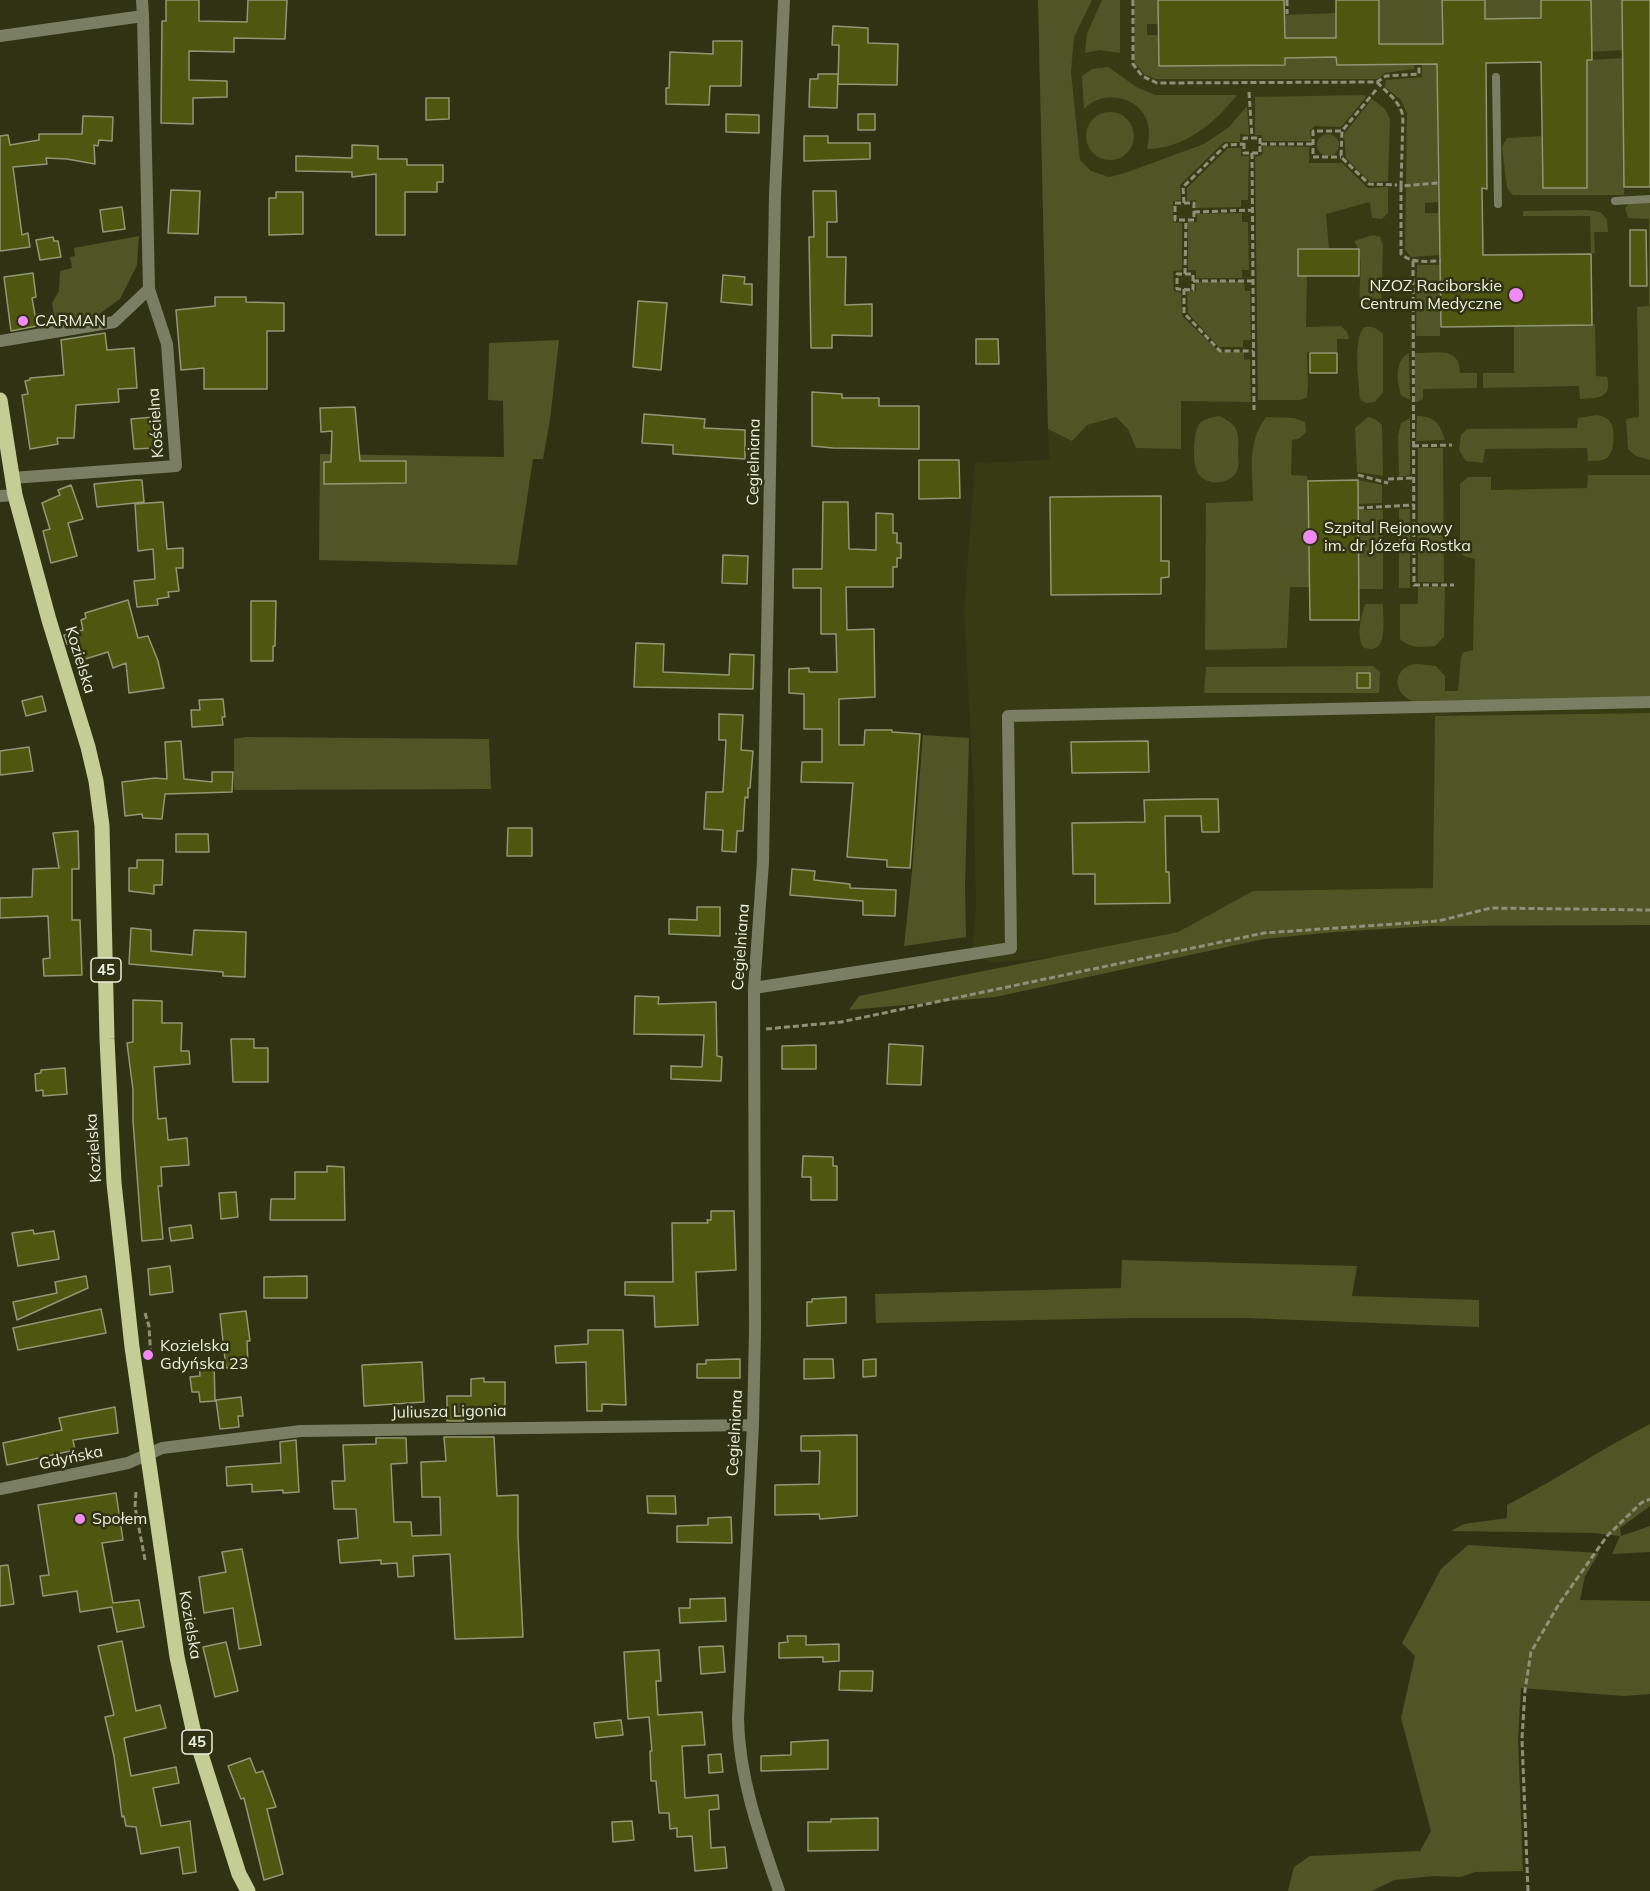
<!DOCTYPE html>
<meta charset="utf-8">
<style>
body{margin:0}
canvas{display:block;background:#2f3314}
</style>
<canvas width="1650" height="1891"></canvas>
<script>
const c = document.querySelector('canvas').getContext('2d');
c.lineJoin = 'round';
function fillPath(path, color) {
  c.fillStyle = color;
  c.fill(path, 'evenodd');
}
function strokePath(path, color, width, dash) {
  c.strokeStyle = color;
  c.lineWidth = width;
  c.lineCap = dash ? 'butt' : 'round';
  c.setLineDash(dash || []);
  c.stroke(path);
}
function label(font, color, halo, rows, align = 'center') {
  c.font = font + ' Mulish,sans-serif';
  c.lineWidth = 5;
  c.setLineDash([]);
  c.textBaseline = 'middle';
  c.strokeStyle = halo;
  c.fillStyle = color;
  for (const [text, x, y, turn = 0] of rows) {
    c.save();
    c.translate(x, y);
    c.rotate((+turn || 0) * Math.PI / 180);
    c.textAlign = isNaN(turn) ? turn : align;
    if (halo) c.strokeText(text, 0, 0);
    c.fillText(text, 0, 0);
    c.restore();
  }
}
fillPath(new Path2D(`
 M1038 0H1650V713L1435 716 1433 888 1253 891 1178 932 1052 957 990 963 972 948 976 908 974 798 964 611 975 463 1049 460Z`), '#363b14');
fillPath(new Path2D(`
 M1038 0H1092L1074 37 1071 72 1080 160 1091 171 1109 177 1125 173 1204 144 1229 127 1247 106 1249 135 1240 134V142H1224L1180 185 1181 200 1173 201V222L1182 223V270L1173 271 1174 291 1181 293 1182 316 1219 352H1244V360L1250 359 1251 402 1181 401V449L1136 448 1128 429 1116 417 1087 425 1072 441 1048 429Z
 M1102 0H1120V53L1100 50 1085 53 1087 34Z
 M1135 0H1158V24H1147V35H1158L1159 66 1285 65V58L1336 57 1337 65 1414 64V69L1385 73 1378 79H1155L1144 74 1134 62Z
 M1379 0H1442L1443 44H1379Z
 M1485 0H1541V18L1485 19Z
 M1591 0H1622L1623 50 1587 52Z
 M1336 13V38H1285L1284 15Z
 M1623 58 1624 195H1513L1507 188 1502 147 1507 138 1542 136 1543 188H1587V60Z
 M1422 64H1437L1438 202 1425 203V213H1440L1441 255 1411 257 1405 250 1407 113 1401 100 1385 87 1386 80 1422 77Z
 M1108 67 1138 88 1156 95H1237C1215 123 1184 149 1147 149 1149 140 1150 131 1147 121 1138 95 1101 90 1084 109L1082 76 1092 69Z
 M1363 95 1366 97 1341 127 1315 126 1310 130 1311 141H1263L1262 135H1255V97Z
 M1372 99 1385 109 1390 119 1388 181 1370 182 1346 158 1344 134Z
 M1086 136a24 24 0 1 1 48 0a24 24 0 1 1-48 0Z
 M1317 145a11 11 0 1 1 22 0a11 11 0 1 1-22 0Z
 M1263 146 1309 147V163H1342L1368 188 1388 187V213L1382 219 1372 218 1370 202 1326 214 1329 249H1298V276H1307L1306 327 1341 326 1347 332 1349 339H1337V353L1307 352 1308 385 1307 397 1301 400H1258L1255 157 1262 155Z
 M1228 148H1241V156H1249L1248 200H1241V207L1196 208V200L1187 201V188Z
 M1650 202V460L1636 456 1628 449 1626 419 1639 417 1637 307 1649 306V219L1628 218 1625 208 1630 203Z
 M1587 210 1600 212 1607 219 1608 232H1594L1595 253 1591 254 1590 216H1523V211Z
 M1242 213V222H1248L1249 270H1242V278H1196V270H1188V222H1197V214Z
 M1373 235 1380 237 1383 245 1381 305 1373 310H1361C1356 289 1367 259 1354 241Z
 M139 236 137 265 120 299 95 317 56 328 52 303 59 291 60 271 72 268 70 257 75 256 74 248Z
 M1417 265H1441L1440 336H1416Z
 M1244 281 1245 291H1250L1251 340H1243V347H1219L1188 313 1187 291H1196V282Z
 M1595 324 1596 376 1607 377C1613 399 1596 398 1580 399L1579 386 1483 388V373H1514V326Z
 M1365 327C1373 326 1377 328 1383 334V392L1375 402 1366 403 1360 399C1359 383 1352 336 1365 327Z
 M559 340 550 420 543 459H533L517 565 319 560 320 454 504 457 503 401 488 400 489 343Z
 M1409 353 1410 400 1401 395C1397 381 1394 361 1409 353Z
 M1415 353C1436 353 1460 346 1460 373H1477V388L1423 389V399L1417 402 1415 401Z
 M1597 415C1603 416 1610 419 1612 425 1615 433 1614 453 1607 458 1602 461 1594 461 1588 461L1587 448 1485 449 1483 463 1466 461 1459 450 1461 435 1467 429 1577 428 1578 418Z
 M1219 416C1240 425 1239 434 1238 454 1238 458 1239 464 1238 468 1234 484 1209 487 1199 475 1192 466 1192 429 1201 422 1206 418 1214 417 1219 416Z
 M1417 416C1435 416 1440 424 1445 440L1416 441Z
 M1266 417 1294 418 1305 422 1306 432 1300 438 1292 440 1291 475 1307 476 1308 481 1309 587H1290L1287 648 1205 650 1206 503 1253 501C1253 468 1246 445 1266 417Z
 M1368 417 1375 419 1382 425 1383 476 1357 472 1355 428Z
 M1410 418V475L1399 477 1398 436 1401 423Z
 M1418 448H1443L1444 582H1418Z
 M1588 475H1650V698L1413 701C1392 694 1392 667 1416 664 1422 664 1430 666 1436 666L1445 676V691H1458L1461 657 1464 652 1473 650 1475 559 1464 556 1460 552V484L1468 477H1491V490L1587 488Z
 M1358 480 1382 485V503L1358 504Z
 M1399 509H1410V588H1399Z
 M1358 510H1383V589H1359Z
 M1418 587H1445L1444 637 1435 646C1420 647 1411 649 1400 639V604H1418Z
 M1365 604H1383C1383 620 1389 658 1363 647 1356 634 1361 618 1365 604Z
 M1373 666 1380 672 1379 693H1204L1206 667Z
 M1650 713V925L1431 926 1334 932 1264 939 995 997 849 1010 859 996 1178 932 1253 891 1433 888 1435 716Z
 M923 735 969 738 965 886 966 937 904 946 912 872Z
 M246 737 489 739 491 789 234 790V739Z
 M1122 1260 1357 1266 1352 1296 1479 1300V1327L1246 1318H1135L876 1323 875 1294 1121 1288Z
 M1650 1424V1506L1620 1528 1621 1536 1650 1526V1552L1612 1554 1620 1536 1595 1533 1451 1531 1464 1524 1507 1518V1505C1556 1480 1601 1449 1650 1424Z
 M1468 1545 1599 1553 1585 1576 1580 1600 1650 1601V1694L1624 1696 1521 1688 1518 1739 1523 1871 1475 1872 1461 1877 1434 1876 1394 1880 1372 1891H1288L1294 1867 1310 1856 1420 1851 1431 1831 1401 1718 1415 1656 1402 1643 1441 1569Z`), '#4f5525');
const building = new Path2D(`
 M166 0H199V21L247 22 248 0H287L285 39 234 38V52L189 51V80L227 81V97L193 98V124L161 123 162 21H166Z
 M1158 0H1284L1285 38H1336V0H1379V44H1443L1442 0H1485V19L1541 18V0H1591L1592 60H1587V188H1543L1541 62 1486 63 1487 189 1482 188 1483 255 1591 254 1592 325 1441 327 1437 64 1337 65 1336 57 1285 58V65L1159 66Z
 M1622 0H1650V187H1624Z
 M833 26 868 28V43L898 44 897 85 838 84 839 45H832Z
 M713 41H742L741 86H710L709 105 666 104V88H669L670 52 713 54Z
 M818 74H838L837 108 809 107 810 79H818Z
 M426 98H449V119L426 120Z
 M726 114 759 115V133L726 132Z
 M858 114H875V130H858Z
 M83 116 113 117 112 141 99 140 98 146 94 145 95 164 67 159 46 158 47 164 13 167 22 235 28 233 30 247 0 251V136L8 135 10 145 39 140V134H82Z
 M804 136H828V143H870V159L804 161Z
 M352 145 378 146V159H407V165H443V182H437V192H405V235H376V174L352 177V172L296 171V156L352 158Z
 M171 190 200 191 198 234 168 233Z
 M813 191H836L837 222H827V257H846L845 305 872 304V336L832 335V348H811L809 237H814Z
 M276 192H303V234L269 235V198H276Z
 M122 207 125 229 103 232 100 210Z
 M1630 230H1646L1647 286H1630Z
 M53 237 54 241H58L61 257 40 260 36 240Z
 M1298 249H1359V276H1298Z
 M33 273 36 297 32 298 37 326 11 331 4 277Z
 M723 275 745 277 744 284H752V305L721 302Z
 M215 297H246V302L284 303V331H267V389H204V368L181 370 176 310 215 306Z
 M638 301 667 303 661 370 633 367Z
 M105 333 107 350 134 348 137 388 118 389 119 402 76 405 74 438H57L58 444 30 449 22 395 28 394 25 381 30 380V378L64 375 61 340Z
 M976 339H998L999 364H976Z
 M1310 353H1337V373H1310Z
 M812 392 842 394V398H879V406H919V449L833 448 812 446Z
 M355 407 360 461H406V483L324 484V462H331L332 431 321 432 320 408Z
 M644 414 705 419 704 428 745 430V459L673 454V445L642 443Z
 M154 417 155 448 134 449 131 419Z
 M919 460H959L960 498 919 499Z
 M134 480H142L144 502 97 507 94 484Z
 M1358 480 1359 620H1310L1308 481Z
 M71 485 83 519 68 523 77 556 51 563 43 531 50 529 42 503 60 495 58 490Z
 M1161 496V561H1169V577L1161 578V594L1051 595 1050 497Z
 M163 502 167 549 183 548V568H176L179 591 168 592 169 597 157 599 158 605 137 607 134 581 155 579 153 549 138 551 135 504Z
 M823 502H848L849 549 876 550V513L893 514V533H897V543H901V558H897V567H893V587H846L847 630 874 629 875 697 839 699V745H864L865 730H892V732L920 734 910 868 887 867V860L847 857 853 783 801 782 802 762H822V729H804V694L789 693V669L809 668V672H837L836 634H821V588H793V569H822Z
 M723 555 748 556 747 584 722 583Z
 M128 600 138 638 148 636 158 661 164 688 129 693 126 663 113 668 108 652 82 660 77 643 67 644 64 635 83 630 81 620 86 618 85 613Z
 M251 601H276L275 646H273V661H251Z
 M636 643 664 644 663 672 729 675 730 654 754 655 753 689 634 687Z
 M1357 673H1370V688H1357Z
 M42 696 46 711 26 716 22 701Z
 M223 699 225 717H222L223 725 192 727 191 710H200L199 700Z
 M719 714 743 715 741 750 753 751 750 788H748V798L745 797 743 831H737L736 852 722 851 723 830 704 829 706 792H723L726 740H719Z
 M181 741 184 779 212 782V772H233L232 792 165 794 162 819 143 818 142 814 125 816 122 782 155 778 167 779 165 742Z
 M1148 741 1149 772 1072 773 1071 742Z
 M29 747 33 771 0 775V751Z
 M1201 799H1218L1219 832H1202L1201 816H1165L1166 872H1169L1170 903 1095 904V874H1073L1072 823 1145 822 1144 800Z
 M508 828H532V856H507Z
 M78 831 79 869H72V920H80L82 975 44 976 43 959 50 958 48 916 0 918V898L32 897 33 869 59 868 53 833Z
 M176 834H208L209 852H176Z
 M137 860H163L162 885H154V894L129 891V868H137Z
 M792 869 815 871 814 880 850 884V888L896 890 895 916 863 915V901L790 895Z
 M697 907H720V936L669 934V919L697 920Z
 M131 928 151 930V951L192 955 194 930 246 932 245 977 223 976V972L129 964Z
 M635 996 659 997 658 1004 716 1002 717 1056 722 1057 721 1081 671 1079V1066L702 1067 704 1035 634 1034Z
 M133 1000 162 1001V1023H182L181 1051H189L190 1064 154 1067 158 1119 166 1118 168 1140 187 1138 189 1165 161 1167 162 1186H158L163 1239 142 1241 133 1121V1090L127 1043 133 1042Z
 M231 1039H254V1048H268V1082H233Z
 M889 1044 923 1046 921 1085 887 1084Z
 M816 1045V1069H782V1046Z
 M65 1068 67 1094 43 1096V1090L36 1091 35 1074 41 1073V1070Z
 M803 1156 833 1157V1166H837V1200H811V1177H802Z
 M327 1166 344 1167 345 1220H270L271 1199H295V1172H327Z
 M236 1192 238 1217 221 1219 219 1193Z
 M711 1211H734L736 1270 696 1272 698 1325 655 1327 654 1296 625 1295V1282H673L672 1223H708L707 1220H711Z
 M191 1225 193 1238 171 1241 169 1228Z
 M33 1230 34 1234 54 1231 59 1259 18 1266 12 1233Z
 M170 1266 173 1292 150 1295 148 1269Z
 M86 1276 88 1288 17 1320 13 1302 57 1293 55 1282Z
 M307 1276V1298H264V1277Z
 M846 1297V1323L807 1326V1302H812V1299Z
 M101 1309 106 1333 18 1350 13 1328Z
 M246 1311 250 1341H247L248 1366 226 1368 220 1314Z
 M588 1330H623L626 1405 602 1404V1411H587L586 1362 556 1363 555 1346 588 1344Z
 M740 1359V1378H697V1364H706V1360Z
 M804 1359H833L834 1378 804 1379Z
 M876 1359V1376L863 1377V1360Z
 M214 1361 215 1401 200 1402 199 1392H192L190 1377 200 1376 199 1363Z
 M422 1362 424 1402 364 1406 362 1365Z
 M484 1378V1382H505V1409L464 1410V1421H447V1396H471V1379Z
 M241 1397 243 1416H238L239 1427 220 1429 216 1400Z
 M115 1407 118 1433 73 1440 75 1450 7 1465 3 1443 62 1430 59 1418Z
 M857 1435V1516L820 1519 819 1514 775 1515V1485L819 1484 820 1451H801V1436Z
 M444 1437H494L497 1496 518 1495V1536L523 1637 455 1639 450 1554 413 1556 414 1576 398 1577 397 1563 381 1564V1560L340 1563 338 1540 358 1538 356 1509H334L332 1481H345L343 1445 376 1444V1438H406L407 1463 391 1464 394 1522H411L412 1536 441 1535 440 1497H422L421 1462 446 1461Z
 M296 1440 299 1492 283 1493V1490L252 1492V1484L227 1486 226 1467 281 1463 280 1442Z
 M116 1493 123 1540 102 1543 113 1603 139 1600 144 1627 117 1632 112 1607 80 1612 77 1591 43 1596 40 1576 49 1575 38 1505Z
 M647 1496H675L676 1514 648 1513Z
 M731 1517 732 1543 677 1542V1526L708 1525V1518Z
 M242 1549 261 1645 239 1649 233 1608 204 1613 199 1577 226 1572 222 1552Z
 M8 1565 14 1604 0 1606V1566Z
 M725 1598 726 1621 680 1623 679 1608H690V1599Z
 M787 1636H806V1645L839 1644V1661L823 1662V1657L779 1658V1643L788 1642Z
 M122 1641 136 1711 160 1705 166 1728 124 1738 131 1776 176 1767 179 1783 153 1788 161 1826 190 1821 196 1872 183 1874 179 1847 141 1854 136 1827 126 1826 124 1816 122 1817 114 1756 105 1717 114 1715 98 1646Z
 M226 1642 238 1691 215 1697 203 1647Z
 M723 1646 725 1672 701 1674 699 1647Z
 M659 1650 661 1681H656L658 1715 702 1712 705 1745 682 1746 685 1798 718 1795 719 1809 709 1810 711 1848 725 1847 727 1868 695 1871 692 1836 677 1837V1828L670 1829 669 1813H659L656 1781H651L650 1751H652L649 1717 628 1719 624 1652Z
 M840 1671H873L872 1691 839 1690Z
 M621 1720 623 1735 596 1738 594 1723Z
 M828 1740V1769L761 1771V1756L791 1755V1742Z
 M721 1754 723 1772 709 1773 708 1755Z
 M250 1758 256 1773 263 1771 276 1807 267 1809 283 1874 264 1880 244 1798 241 1799 228 1766Z
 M878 1818V1850L808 1851V1822H831V1819Z
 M632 1821 634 1840 613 1842 612 1822Z`);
fillPath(building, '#4f560f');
strokePath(building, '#919774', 1.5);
strokePath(new Path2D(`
 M1133 0V64L1142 76 1157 83 1377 82 1386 76 1419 74V64
 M1287 0V14
 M1377 82C1387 93 1399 100 1403 116L1401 186 1438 183
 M1376 90 1342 131 1341 157 1369 184 1397 185
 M1249 92 1252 137
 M1341 131H1313V157H1341
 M1260 144V138H1244V153H1260V144H1313
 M1252 153 1254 410
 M1401 186V254C1413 264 1426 261 1441 261
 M1184 203H1194V220H1175V203H1184L1183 187 1226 145 1244 144
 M1194 212 1253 210
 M1413 261 1414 585H1454
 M1185 274 1186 220
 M1193 281V274H1177V289L1193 290V281H1253
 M1184 289V313L1220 351H1253
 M1413 446 1452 445
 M1358 475 1388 483
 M1388 479 1413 478
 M1358 508 1414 505
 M766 1029 841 1022 1264 933 1438 921 1491 908 1650 910
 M145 1313 149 1326 151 1360
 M136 1492 135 1507 145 1560
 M1528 1891 1522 1739 1525 1690 1531 1652 1559 1604 1607 1536 1641 1503 1650 1499`), '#8d9178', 3, [6, 3]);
strokePath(new Path2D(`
 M1496 77 1498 204
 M1615 201 1650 199`), '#7a7e63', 8);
strokePath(new Path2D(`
 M0 36 143 16 142 0
 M0 341 114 322 149 289 143 16
 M12 478 176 466 167 344 149 289
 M0 496 15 495
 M754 988 1011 948 1008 716 1650 702
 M0 1489 128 1463 162 1448 301 1431 753 1425
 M779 1891C760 1836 739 1778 738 1719L753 1425 755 1331 754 988 763 862 775 195 784 0`), '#7a7e63', 12);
strokePath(new Path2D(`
 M0 400 15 495 49 620 88 747 96 781 102 826 107 1039 114 1183 132 1347 177 1657 193 1729 239 1874 248 1891`), '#c4cd93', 15);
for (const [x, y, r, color] of [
 [1516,295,8,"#f08bf5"],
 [23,321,6,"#f08bf5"],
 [1310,537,8,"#f08bf5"],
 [148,1355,6,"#f08bf5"],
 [80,1519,6,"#f08bf5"]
]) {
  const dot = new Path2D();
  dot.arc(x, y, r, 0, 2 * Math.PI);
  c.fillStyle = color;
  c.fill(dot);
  strokePath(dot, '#2f3314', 2);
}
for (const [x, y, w] of [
 [106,970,30],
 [197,1742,30]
]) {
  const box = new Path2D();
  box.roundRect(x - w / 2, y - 12, w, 24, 4.5);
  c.fillStyle = '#2f3314';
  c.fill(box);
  strokePath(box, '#ecf0dd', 1.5);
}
label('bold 15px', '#ecf0dd', null, [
 ["45",106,970],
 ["45",197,1742]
]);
label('16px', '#ecf0dd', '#2f3314', [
 ["NZOZ Raciborskie",1502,286,"right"],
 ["Centrum Medyczne",1502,304,"right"],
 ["CARMAN",35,321],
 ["Szpital Rejonowy",1324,528],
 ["im. dr Józefa Rostka",1324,546],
 ["Kozielska",160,1346],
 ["Gdyńska 23",160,1364],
 ["Społem",92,1519]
], 'left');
label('16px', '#ecf0dd', '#2f3314', [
 ["Kościelna",156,423,-94],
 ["Cegielniana",754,462,-89],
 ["Kozielska",80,660,73],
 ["Cegielniana",741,947,-86],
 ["Kozielska",94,1148,-94],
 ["Juliusza Ligonia",449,1412,-1],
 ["Cegielniana",735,1433,-87],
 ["Gdyńska",71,1458,-12],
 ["Kozielska",190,1625,80]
]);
</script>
